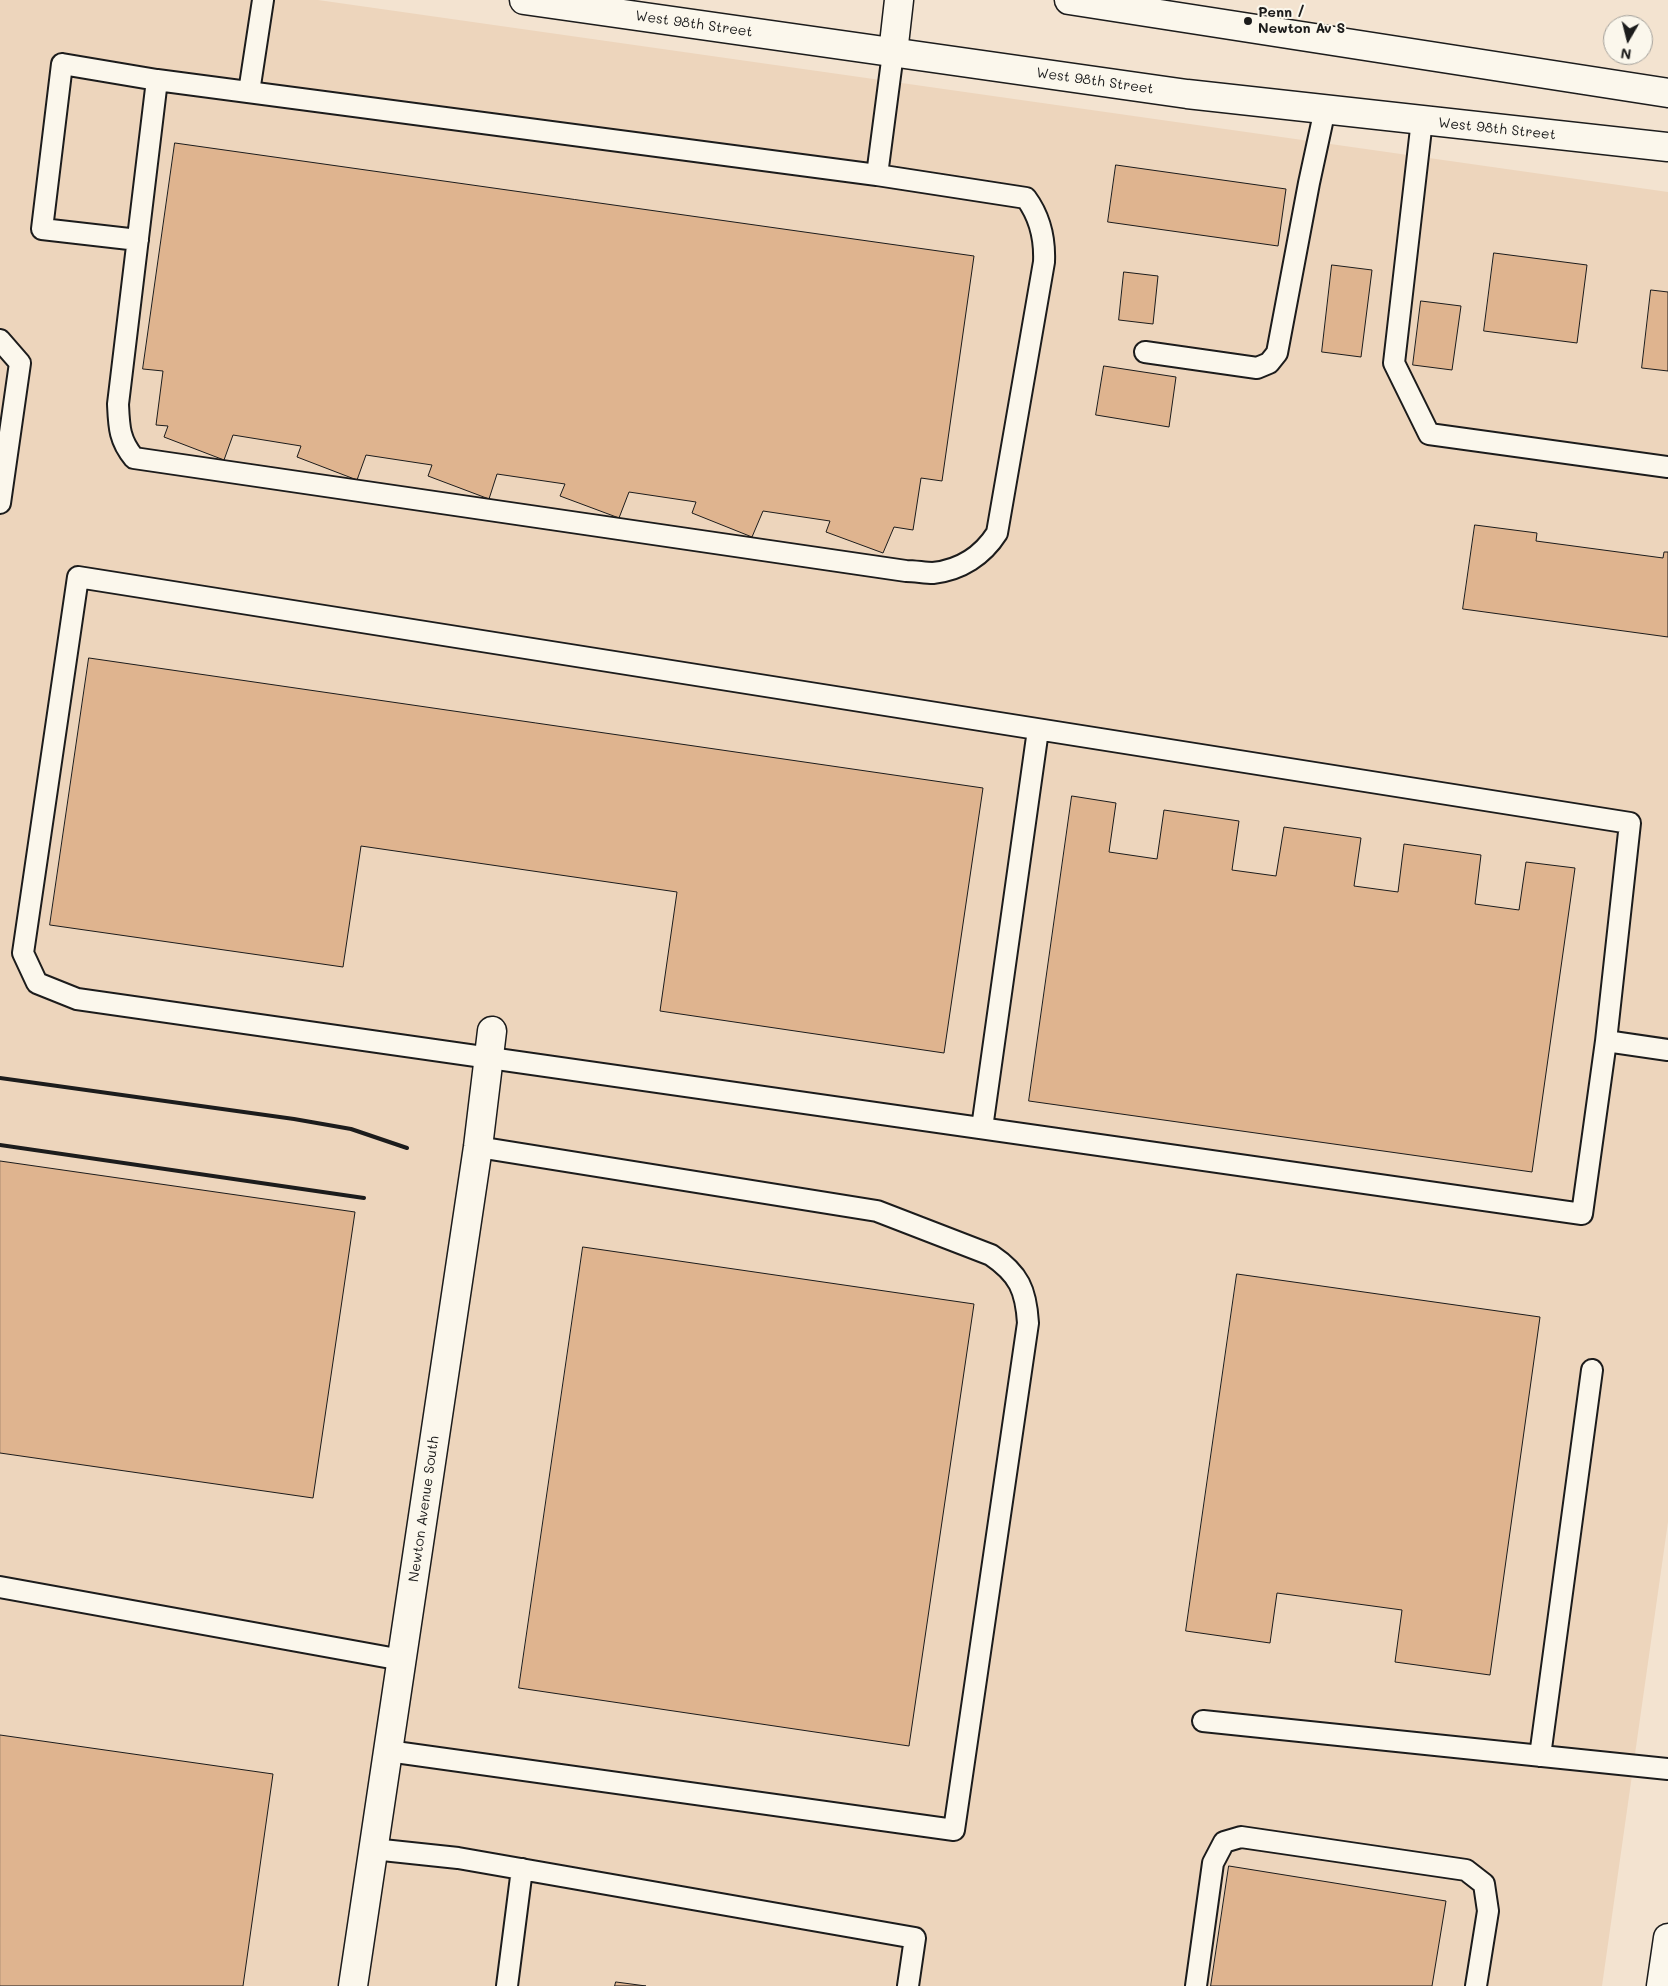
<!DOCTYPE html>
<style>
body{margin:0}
#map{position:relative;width:1668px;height:1986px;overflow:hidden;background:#f3e3d0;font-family:Mali,sans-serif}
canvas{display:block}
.north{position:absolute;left:1603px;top:15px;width:50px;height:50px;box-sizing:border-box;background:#fbf7ec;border:1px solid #a29f99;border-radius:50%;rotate:188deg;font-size:14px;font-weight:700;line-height:20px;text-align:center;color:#1c1c1c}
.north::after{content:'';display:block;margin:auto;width:18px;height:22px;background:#1c1c1c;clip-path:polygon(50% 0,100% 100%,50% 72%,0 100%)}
</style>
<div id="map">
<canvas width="1668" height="1986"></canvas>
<div class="north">N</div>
</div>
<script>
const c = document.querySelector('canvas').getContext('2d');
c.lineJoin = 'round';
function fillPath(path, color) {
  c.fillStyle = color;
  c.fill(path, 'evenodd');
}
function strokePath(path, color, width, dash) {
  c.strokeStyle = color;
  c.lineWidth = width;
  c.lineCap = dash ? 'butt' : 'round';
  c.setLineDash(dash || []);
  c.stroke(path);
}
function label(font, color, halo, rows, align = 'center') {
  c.font = font + ' Mali,sans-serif';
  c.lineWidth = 4;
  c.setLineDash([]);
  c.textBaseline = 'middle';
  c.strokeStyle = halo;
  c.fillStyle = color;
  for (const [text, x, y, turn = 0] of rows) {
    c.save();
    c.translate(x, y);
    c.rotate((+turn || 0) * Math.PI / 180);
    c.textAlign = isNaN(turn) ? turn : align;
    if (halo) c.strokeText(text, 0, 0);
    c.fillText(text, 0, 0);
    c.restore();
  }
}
fillPath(new Path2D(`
 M0 0H318L1668 192V1522L1602 1986H0Z`), '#edd5bc');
const building = new Path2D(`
 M175 143 974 256 942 481 921 478 913 530 894 527 883 553 826 532 830 521 763 511 752 537 692 513 696 502 629 492 619 518 560 496 565 484 497 474 489 499 428 476 432 465 366 455 357 480 297 457 301 446 233 435 224 460 164 437 168 426 156 425 163 371 143 369Z
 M1116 165 1286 189 1278 246 1108 222Z
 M1494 253 1587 265 1577 343 1484 331Z
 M1332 265 1372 270 1361 357 1322 352Z
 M1124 272 1158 276 1153 324 1119 320Z
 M1651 290 1668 292V371L1642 368Z
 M1421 301 1461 306 1452 370 1413 365Z
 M1104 366 1176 377 1169 427 1096 415Z
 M1475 525 1537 533 1536 541 1663 558 1664 552H1668V637L1463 609Z
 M89 658 983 788 944 1053 660 1011 677 892 361 846 343 967 50 925Z
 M1072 796 1116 803 1109 852 1157 859 1164 810 1239 821 1232 870 1276 876 1284 827 1361 838 1354 886 1398 892 1404 844 1481 855 1475 904 1519 910 1526 862 1575 868 1532 1172 1029 1101Z
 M0 1161 355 1212 313 1498 0 1453Z
 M583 1247 974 1304 909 1746 519 1688Z
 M1237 1274 1540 1317 1490 1675 1395 1662 1402 1610 1277 1593 1270 1643 1186 1631Z
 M0 1735 273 1774 243 1986H0Z
 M1229 1866 1446 1901 1432 1986H1211Z
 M616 1982 646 1986H615Z`);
fillPath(building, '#dfb48f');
strokePath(building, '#1c1c1c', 1);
const lane = new Path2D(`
 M249 92 263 0
 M1422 120 1394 363 1429 434 1668 467
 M877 175 157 80 118 404C119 426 119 440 134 458L906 571C915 571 925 573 933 573 961 570 983 555 997 533L1044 262C1045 239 1040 217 1026 198L877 175 893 53
 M138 240 42 229 62 64 157 80
 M0 340 20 363 0 503
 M1145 352 1257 368 1269 363 1277 353 1309 183 1325 109
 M1606 1041 1582 1214C1081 1143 580 1067 77 999L37 983 23 953 78 577 1630 823 1606 1041 1668 1050
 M982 1128 1038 730
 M0 1587 402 1660
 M1203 1721 1668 1769
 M388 1751 954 1830 1028 1323C1026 1290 1019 1274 991 1255L877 1211 478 1147
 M1540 1756 1592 1370
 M373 1849 458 1858 915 1938 908 1986
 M507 1986 522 1869
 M1196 1986 1213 1863 1224 1842 1241 1837 1466 1870 1484 1884 1488 1911 1476 1986`);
const street = new Path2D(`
 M893 53 899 0
 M353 1986 478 1147 492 1031`);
const secondary = new Path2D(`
 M524 0 1187 94 1668 147
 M1069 0 1668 93
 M1661 1986 1668 1938`);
strokePath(lane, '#1c1c1c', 24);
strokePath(street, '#1c1c1c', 31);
strokePath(secondary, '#1c1c1c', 31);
strokePath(lane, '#fbf7ec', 20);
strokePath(street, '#fbf7ec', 28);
strokePath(secondary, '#fbf7ec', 28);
strokePath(new Path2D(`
 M0 1078 294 1119 351 1129 407 1148
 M0 1145 364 1198`), '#1c1c1c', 4);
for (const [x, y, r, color] of [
 [1248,21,5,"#1c1c1c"]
]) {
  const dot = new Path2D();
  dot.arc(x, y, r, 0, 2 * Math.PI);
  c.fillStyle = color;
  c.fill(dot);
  strokePath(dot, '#fbf7ec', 2);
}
label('bold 14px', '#1c1c1c', '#fbf7ec', [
 ["Penn /",1258,13],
 ["Newton Av S",1258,29]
], 'left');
label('14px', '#1c1c1c', '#fbf7ec', [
 ["West 98th Street",694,24,8],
 ["West 98th Street",1095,81,8],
 ["West 98th Street",1497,129,6],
 ["Newton Avenue South",424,1509,-82]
]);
</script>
